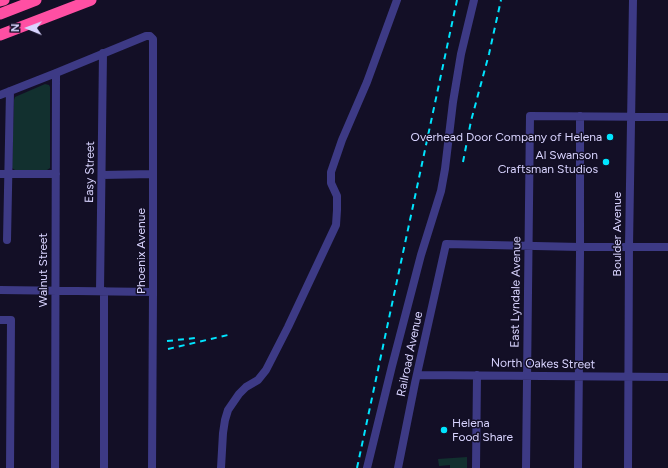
<!DOCTYPE html>
<style>
body{margin:0}
#map{position:relative;width:668px;height:468px;overflow:hidden;background:#130f26;font-family:Figtree,sans-serif}
canvas{display:block}
.north{position:absolute;left:8px;top:8px;width:40px;height:40px;-webkit-text-stroke:3px #130f26;paint-order:stroke;rotate:271deg;font-size:11px;font-weight:700;line-height:16px;text-align:center;color:#d9d4ff}
.north::after{content:'';display:block;margin:auto;width:14px;height:18px;background:#d9d4ff;clip-path:polygon(50% 0,100% 100%,50% 72%,0 100%)}
</style>
<div id="map">
<canvas width="668" height="468"></canvas>
<div class="north">N</div>
</div>
<script>
const c = document.querySelector('canvas').getContext('2d');
c.lineJoin = 'round';
function fillPath(path, color) {
  c.fillStyle = color;
  c.fill(path, 'evenodd');
}
function strokePath(path, color, width, dash) {
  c.strokeStyle = color;
  c.lineWidth = width;
  c.lineCap = dash ? 'butt' : 'round';
  c.setLineDash(dash || []);
  c.stroke(path);
}
function label(font, color, halo, rows, align = 'center') {
  c.font = font + ' Figtree,sans-serif';
  c.lineWidth = 3;
  c.setLineDash([]);
  c.textBaseline = 'middle';
  c.strokeStyle = halo;
  c.fillStyle = color;
  for (const [text, x, y, turn = 0] of rows) {
    c.save();
    c.translate(x, y);
    c.rotate((+turn || 0) * Math.PI / 180);
    c.textAlign = isNaN(turn) ? turn : align;
    if (halo) c.strokeText(text, 0, 0);
    c.fillText(text, 0, 0);
    c.restore();
  }
}
fillPath(new Path2D(`
 M45 84 49 85 50 87V168L47 170H15L12 168 14 100 15 97Z
 M467 457V468H450V465L439 466 438 459Z`), '#12302f');
strokePath(new Path2D(`
 M0 95 56 73 146 36H150L153 39V292L152 468
 M0 174H56
 M102 175 153 174
 M7 240 10 91
 M0 290 153 292
 M100 291 103 53
 M0 320H11L10 468
 M417 375 668 377
 M55 468 56 73
 M104 468V291
 M221 468 223 433 225 420 228 410 239 394 246 387 258 380 266 370 288 327 336 225 337 210V196L331 183V172L342 140 367 82 397 0
 M367 468 392 366 421 255 441 191 445 169 453 102 461 54 474 0
 M398 468 415 383 446 244 580 247H668
 M476 468 477 375
 M526 468 530 116 668 117
 M578 468 580 253V116
 M628 468 629 246 633 0`), '#3d3a85', 8);
strokePath(new Path2D(`
 M0 1 4 0
 M0 14 36 0
 M0 35 91 0`), '#ff4fa3', 11);
strokePath(new Path2D(`
 M463 162 471 121 489 54 501 0
 M167 341 196 338
 M168 349 228 335
 M357 468 457 0`), '#00e5ff', 2, [6, 5]);
for (const [x, y, r, color] of [
 [610,137,4,"#00e5ff"],
 [606,162,4,"#00e5ff"],
 [444,430,4,"#00e5ff"]
]) {
  const dot = new Path2D();
  dot.arc(x, y, r, 0, 2 * Math.PI);
  c.fillStyle = color;
  c.fill(dot);
  strokePath(dot, '#130f26', 1.5);
}
label('12px', '#d9d4ff', '#130f26', [
 ["Overhead Door Company of Helena",602,137],
 ["Al Swanson",598,155],
 ["Craftsman Studios",598,169],
 ["Helena",452,423,"left"],
 ["Food Share",452,437,"left"]
], 'right');
label('12px', '#d9d4ff', '#130f26', [
 ["Easy Street",90,172,-89],
 ["Boulder Avenue",617,234,-90],
 ["Phoenix Avenue",141,251,-90],
 ["Walnut Street",43,270,-90],
 ["East Lyndale Avenue",516,292,-89],
 ["Railroad Avenue",410,354,-78],
 ["North Oakes Street",543,364,1]
]);
</script>
